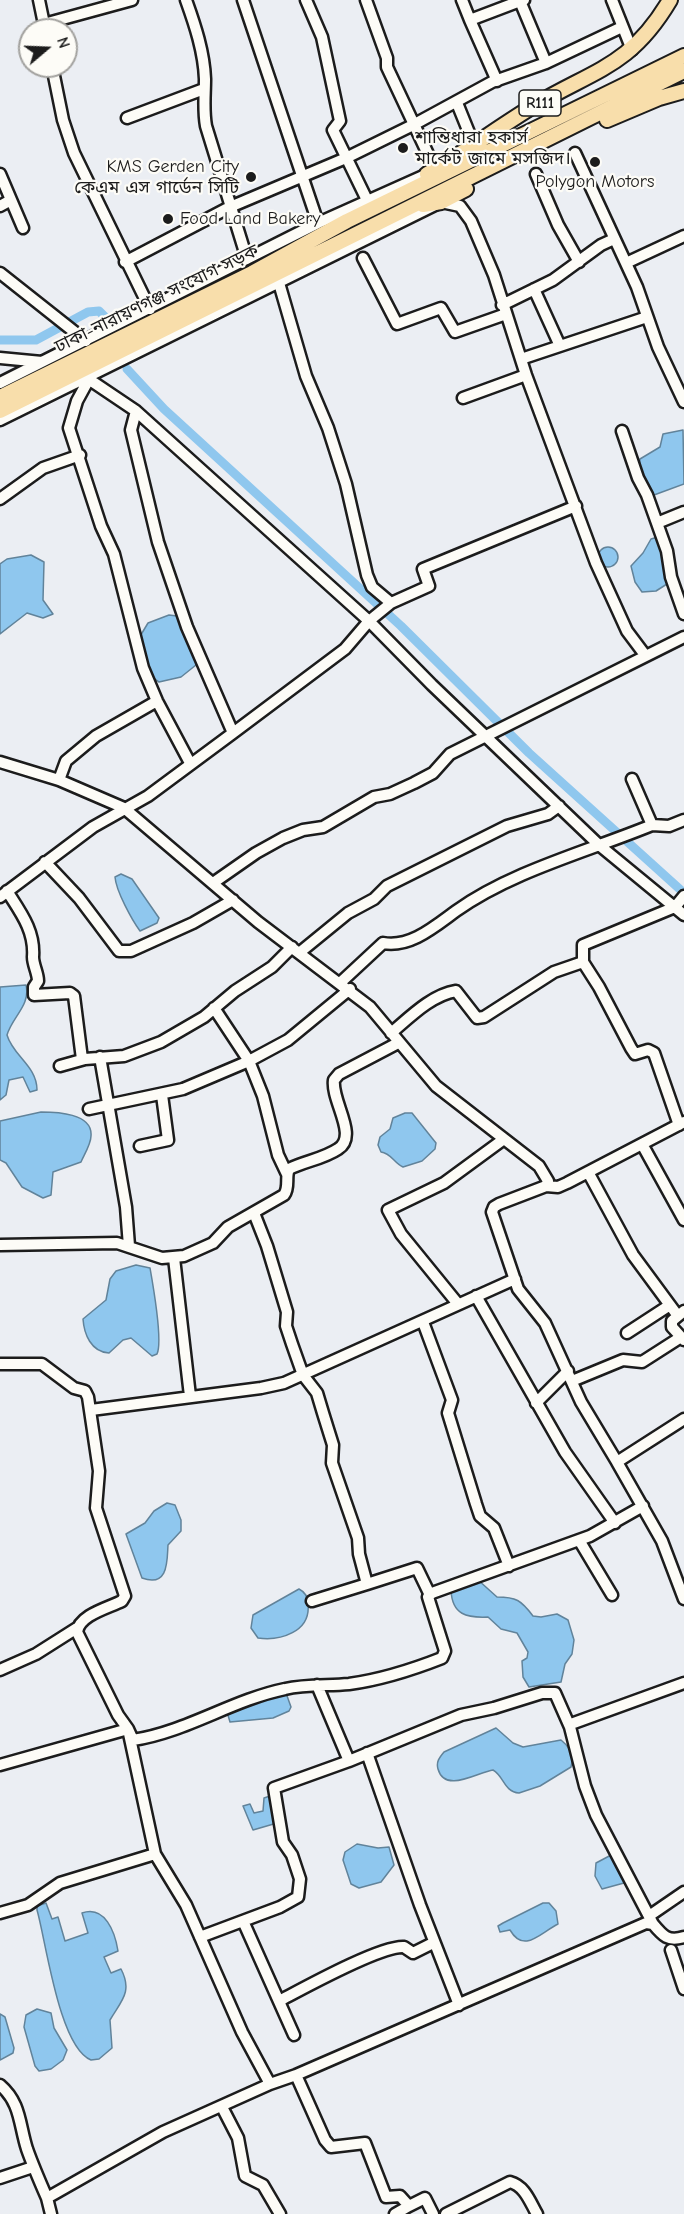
<!DOCTYPE html>
<meta charset="utf-8">
<style>
body{margin:0}
#map{position:relative;width:684px;height:2214px;overflow:hidden;background:#ebeef3;font-family:"Comic Neue",sans-serif}
canvas{display:block}
.north{position:absolute;left:18px;top:18px;width:60px;height:60px;box-sizing:border-box;background:#fdfcf7;border:2px solid #a3a29f;border-radius:50%;rotate:71deg;font-size:16px;font-weight:700;line-height:24px;text-align:center;color:#1c1c1c}
.north::after{content:'';display:block;margin:auto;width:21px;height:27px;background:#1c1c1c;clip-path:polygon(50% 0,100% 100%,50% 72%,0 100%)}
</style>
<div id="map">
<canvas width="684" height="2214"></canvas>
<div class="north">N</div>
</div>
<script>
const c = document.querySelector('canvas').getContext('2d');
c.lineJoin = 'round';
function fillPath(path, color) {
  c.fillStyle = color;
  c.fill(path, 'evenodd');
}
function strokePath(path, color, width, dash) {
  c.strokeStyle = color;
  c.lineWidth = width;
  c.lineCap = dash ? 'butt' : 'round';
  c.setLineDash(dash || []);
  c.stroke(path);
}
function label(font, color, halo, rows, align = 'center') {
  c.font = font + ' "Comic Neue","Noto Sans Bengali",sans-serif';
  c.lineWidth = 4.5;
  c.setLineDash([]);
  c.textBaseline = 'middle';
  c.strokeStyle = halo;
  c.fillStyle = color;
  for (const [text, x, y, turn = 0] of rows) {
    c.save();
    c.translate(x, y);
    c.rotate((+turn || 0) * Math.PI / 180);
    c.textAlign = isNaN(turn) ? turn : align;
    if (halo) c.strokeText(text, 0, 0);
    c.fillText(text, 0, 0);
    c.restore();
  }
}
const water = new Path2D(`
 M683 430 684 484 654 495C643 486 638 473 640 459L660 447 663 434Z
 M658 537 668 579 667 584 656 591 642 592 635 582 631 566 643 553 651 539Z
 M598 557a10 10 0 1 1 20 0a10 10 0 1 1-20 0Z
 M31 555 44 562 43 600 53 614 43 618 27 613 0 634V564L7 559Z
 M169 615 177 616C187 627 196 650 196 665L181 677 159 682C145 674 143 653 139 638L148 623Z
 M121 874 132 879 159 918 157 923 140 931C132 920 116 891 115 877Z
 M26 985C31 1005 12 1017 7 1035 13 1056 37 1066 37 1090L30 1092 23 1077 9 1080 6 1095 0 1100V987Z
 M41 1112C56 1112 93 1113 91 1136 91 1144 84 1155 81 1162L53 1172 51 1195 43 1198 22 1187 6 1163 0 1160V1121Z
 M405 1113H412L436 1143 435 1149 422 1161 403 1167C394 1163 391 1153 381 1152L378 1145 380 1137 390 1129 393 1118Z
 M136 1265 150 1268C153 1285 163 1341 157 1354L152 1356 131 1338 123 1340 109 1353C91 1352 84 1334 83 1319L106 1300 110 1279 116 1271Z
 M167 1503 175 1505 181 1520V1531L168 1545C167 1560 169 1588 142 1578L126 1534 145 1523 154 1511Z
 M477 1579 497 1597C516 1597 521 1600 533 1616L541 1617 557 1614 568 1620 574 1640 572 1654 565 1664 561 1682 529 1687 523 1677 522 1661 527 1658 528 1652 517 1633 501 1629 488 1617C467 1618 452 1615 451 1590Z
 M299 1589C305 1592 308 1598 308 1604 311 1632 280 1641 258 1638L251 1628 253 1615Z
 M286 1693 291 1707 289 1711 273 1718 230 1722 227 1712Z
 M496 1728 513 1743 523 1747 561 1740C570 1747 574 1756 571 1767L540 1786 519 1793C504 1792 504 1776 493 1770 478 1772 445 1794 438 1769 436 1762 439 1758 444 1752Z
 M270 1796 277 1823 253 1830 243 1806 250 1804 254 1813 263 1811 264 1798Z
 M357 1844 378 1848 389 1847 394 1865 381 1882 359 1888 351 1884 343 1860 345 1852Z
 M613 1854 625 1878 624 1883 602 1889 595 1876 596 1863Z
 M46 1903 52 1919 58 1917 65 1941 88 1933 82 1913C105 1905 115 1932 118 1951L104 1957 111 1973 121 1969C133 1992 121 2001 110 2020L112 2048 99 2059 91 2060C59 2047 46 1941 37 1910V1906Z
 M543 1903H549L556 1911 558 1924C540 1933 524 1954 510 1930L500 1932 498 1926 503 1923Z
 M37 2009 51 2013 54 2028 67 2050 63 2060 51 2069 39 2071 35 2066 24 2027 26 2015Z
 M0 2014 5 2017 14 2048 13 2053 0 2060Z`);
fillPath(water, '#8fc7ee');
strokePath(water, '#61839a', 1.5);
strokePath(new Path2D(`
 M0 340H36L88 312 99 311 105 317
 M127 369 164 409 401 626 529 753 684 893`), '#8fc7ee', 9);
const minor = new Path2D(`
 M39 0 45 29
 M186 0C195 25 204 52 205 79 205 95 203 109 206 126L247 259
 M243 0 318 223
 M306 0 322 37 340 121 333 130 367 200
 M366 0 387 58V67L435 169
 M462 0 470 20
 M524 0 520 1 546 63
 M612 0 632 50
 M44 24 132 0
 M52 66 63 120 74 153 150 309
 M497 81 470 20 520 1
 M457 103 474 145
 M127 118 204 89
 M575 153 637 287 658 347 684 402
 M0 174 23 228
 M536 174 558 225 579 262
 M0 206 11 200
 M363 258 397 324 441 308 455 332 506 314
 M125 262 230 207 346 158 413 125 492 82 546 63 622 27
 M626 263 684 236
 M0 273 86 341
 M279 283 306 376 328 428 346 484 367 575 372 587 391 603
 M534 289 560 346
 M502 305 553 280 601 245 614 239
 M0 358 42 362
 M521 359 647 317
 M87 378 136 411 369 621 391 603 429 586 423 569 576 506
 M89 379 77 401 69 428 101 526 114 554 143 668 157 701 190 763
 M0 383 318 223 423 176
 M463 398 526 375
 M136 411 131 430 158 542 187 627 233 733
 M0 420 441 202 460 206 471 221 494 275 526 375 596 563 627 631 645 655
 M622 431 638 478 647 495 667 551 671 577 684 614
 M0 499 43 468 80 455
 M657 523 684 512
 M0 762 59 780 124 808 258 922 370 1007 436 1086 539 1166 548 1181 546 1186
 M632 779 652 825
 M59 780 66 761 96 736 157 701
 M45 862 79 898 119 951H131L193 923 233 900
 M213 883 256 853 283 838 303 830 323 827 374 797 390 794 414 783 433 773 450 754 684 637
 M7 891C21 913 35 931 33 957 33 965 38 973 38 981L34 987V995L70 993 74 996 82 1059
 M0 897 93 827 148 796 233 733 345 649 369 621 432 685 599 845 684 915
 M299 953 348 913 374 899 387 886 507 826 548 814 559 806
 M583 962 599 987 631 1048 635 1054 648 1050 654 1053 679 1125
 M340 983 383 943C410 948 434 927 456 911 512 871 589 851 652 825L669 826 684 820
 M391 1033C409 1018 431 995 456 991L477 1018 484 1017 554 972 583 962V945L675 907 684 896
 M100 1057 126 1207 129 1246
 M60 1066 85 1059 124 1056 161 1042 204 1017 235 991 272 967 292 947
 M89 1109 183 1089 249 1061 214 1008
 M642 1144 684 1220
 M140 1146 168 1140 162 1095
 M588 1172 633 1255 678 1316
 M287 1174 278 1155 263 1096 249 1061 288 1040 350 989
 M254 1213 267 1246 287 1312 286 1326 292 1344 303 1375 317 1393 323 1413 333 1445 332 1463 358 1538 359 1554 367 1584 417 1568 430 1595
 M0 1245 117 1243 162 1258 184 1256 213 1243 228 1227 284 1195C290 1187 285 1177 289 1169 305 1161 323 1159 338 1149 359 1136 331 1101 334 1080L339 1074 398 1043
 M174 1258 190 1396
 M476 1296 565 1452 615 1523
 M458 1304 401 1234 388 1210 444 1183 504 1139
 M684 1311 672 1321V1327L684 1340
 M423 1322 452 1400 448 1413 476 1504 480 1516 494 1528 509 1566
 M627 1333 670 1305
 M0 1364H42L74 1388 85 1391 88 1397 99 1471 96 1508 125 1596 122 1601C108 1608 79 1615 77 1632L118 1715 128 1729 155 1854 186 1905 242 2032 270 2084 296 2075 325 2140 331 2147 365 2143 386 2197 400 2196 409 2206 425 2198 433 2214
 M572 1381 623 1360 642 1362 681 1337
 M536 1403 568 1371
 M91 1410 261 1388 284 1383 515 1279
 M684 1419 617 1462 662 1541 684 1599
 M617 1462 581 1402 545 1323 518 1289 492 1212 494 1207 499 1204 546 1186 558 1187 567 1183 684 1122
 M579 1540 612 1595
 M312 1601 367 1584
 M0 1670 36 1654 77 1628
 M684 1683 571 1724 570 1727 585 1786 596 1815 653 1924C663 1936 668 1942 684 1937
 M317 1685 349 1761 461 1715 494 1708 542 1693H555L570 1727
 M367 1753 420 1905 459 2005
 M0 1765 128 1729 133 1740C186 1732 232 1700 285 1689 306 1684 328 1686 349 1684 379 1680 414 1669 442 1658L445 1651 428 1597 432 1593 590 1536 643 1506
 M0 1913 28 1905 60 1883 155 1854
 M649 1916 684 1892
 M243 1921 294 2035
 M200 1937 280 1907 298 1897 300 1879 292 1855 283 1842 274 1788 349 1761
 M671 1950 684 1989
 M279 2001C302 1989 381 1945 404 1947L413 1953 433 1943
 M296 2075 646 1923 653 1924
 M0 2085C21 2103 19 2124 27 2149 33 2166 40 2182 47 2198
 M222 2107 238 2138 245 2176 263 2185 280 2214
 M0 2178 33 2167
 M51 2214 47 2198 163 2132 270 2084
 M395 2214 409 2206
 M446 2214 510 2182C525 2186 530 2202 537 2214`);
const major = new Path2D(`
 M607 120 659 98 684 91
 M427 174C464 153 499 127 535 105 596 69 631 66 670 0
 M423 205 441 202 466 189
 M0 397 252 273 347 221 684 56
 M0 411 684 71`);
strokePath(minor, '#1c1c1c', 15);
strokePath(major, '#1c1c1c', 18);
strokePath(minor, '#fdfcf7', 10);
strokePath(major, '#f8deab', 14);
for (const [x, y, r, color] of [
 [403,148,6,"#1c1c1c"],
 [595,162,6,"#1c1c1c"],
 [251,177,6,"#1c1c1c"],
 [168,219,6,"#1c1c1c"]
]) {
  const dot = new Path2D();
  dot.arc(x, y, r, 0, 2 * Math.PI);
  c.fillStyle = color;
  c.fill(dot);
  strokePath(dot, '#fdfcf7', 2);
}
for (const [x, y, w] of [
 [540,103,42]
]) {
  const box = new Path2D();
  box.roundRect(x - w / 2, y - 13, w, 26, 4.5);
  c.fillStyle = '#fdfcf7';
  c.fill(box);
  strokePath(box, '#1c1c1c', 1.5);
}
label('bold 16px', '#1c1c1c', null, [
 ["R111",540,103]
]);
label('18px', '#1c1c1c', '#fdfcf7', [
 ["শান্তিধারা হকার্স",415,138],
 ["মার্কেট জামে মসজিদ।",415,159],
 ["KMS Gerden City",239,167,"right"],
 ["কেএম এস গার্ডেন সিটি",239,188,"right"],
 ["Polygon Motors",595,182,"center"],
 ["Food Land Bakery",180,219]
], 'left');
label('18px', '#1c1c1c', '#fdfcf7', [
 ["ঢাকা-নারায়ণগঞ্জ সংযোগ সড়ক",157,299,-26]
]);
</script>
